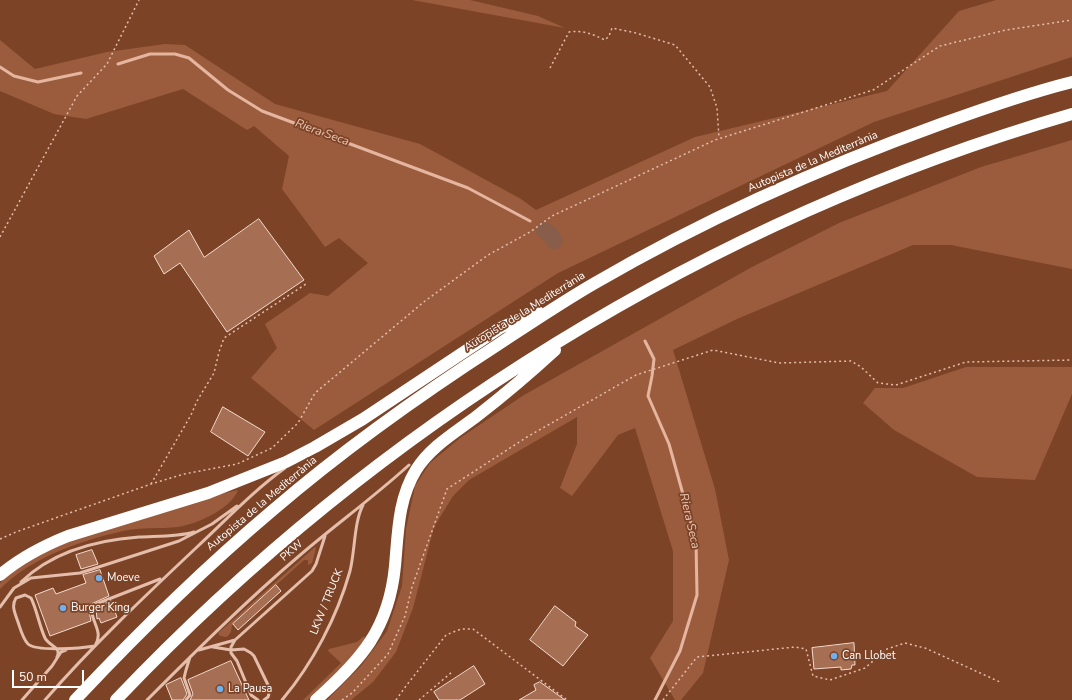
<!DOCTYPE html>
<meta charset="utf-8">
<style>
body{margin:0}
#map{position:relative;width:1072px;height:700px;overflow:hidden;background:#7c4326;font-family:"Nunito Sans",sans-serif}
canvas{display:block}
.scale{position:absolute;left:12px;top:670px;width:72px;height:18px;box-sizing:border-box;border:2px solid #fff;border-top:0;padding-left:5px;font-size:12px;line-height:14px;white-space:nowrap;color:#fff;-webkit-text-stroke:3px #7c4326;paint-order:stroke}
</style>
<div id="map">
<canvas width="1072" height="700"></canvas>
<div class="scale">50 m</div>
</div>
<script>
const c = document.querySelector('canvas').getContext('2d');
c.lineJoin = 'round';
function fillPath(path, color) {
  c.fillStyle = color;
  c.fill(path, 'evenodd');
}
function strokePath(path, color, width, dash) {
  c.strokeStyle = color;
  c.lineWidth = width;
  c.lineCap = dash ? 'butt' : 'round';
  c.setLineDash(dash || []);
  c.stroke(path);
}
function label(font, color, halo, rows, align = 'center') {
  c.font = font + ' "Nunito Sans",sans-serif';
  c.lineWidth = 3.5;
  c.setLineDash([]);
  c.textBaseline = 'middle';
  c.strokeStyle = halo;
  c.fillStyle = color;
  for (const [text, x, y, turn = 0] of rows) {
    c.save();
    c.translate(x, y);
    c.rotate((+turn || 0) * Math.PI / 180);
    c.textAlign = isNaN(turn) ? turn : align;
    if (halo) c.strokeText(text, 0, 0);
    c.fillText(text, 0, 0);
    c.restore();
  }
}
fillPath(new Path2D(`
 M412 0H470L538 16 565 28Z
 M996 0H1072V57L874 122 558 273 314 430 251 378 277 348 265 324 310 293 328 296 368 263 339 238 325 247 282 189 289 156 254 126 247 130 183 89 86 119 54 114 0 91V40L35 69 107 52 165 44 185 45 275 104 420 144 521 199 536 210 695 137 887 91 959 11Z
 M1072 140V269L951 245H913L737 319 673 350 715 489 729 560 703 673 681 700H675L650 658 673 621V551L635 428 618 435 572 496 560 488 577 444V417L469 480 453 496 434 527 413 608 396 652 373 682 351 700H327L361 666 387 631 402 586 406 529 415 486 430 463 460 438 524 395 752 267 839 223 981 167Z
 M966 367H1072V394L1035 480 977 477 894 430 863 403 875 388H903Z
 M238 490C231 509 197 524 178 527 160 529 141 527 123 531 80 541 32 557 0 589V583L13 571 44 551 85 535 208 497Z
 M315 547 316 548 312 563 308 565V560H304L232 625 231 632 227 637 220 636 218 633Z
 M364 636 366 640 332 678 308 700H303L341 663 328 651 329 649 357 642Z`), '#9b5c3d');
strokePath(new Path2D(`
 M118 64 150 54H175L189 58 228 90 262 111 468 188 530 221
 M0 67 14 76 38 82 81 73
 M645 341 654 359 652 376 648 396 669 444 696 541 697 595 680 651 655 700`), '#e5b59f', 3);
strokePath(new Path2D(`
 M544 230 551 235 554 241`), '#885e4a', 17);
const building = new Path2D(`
 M259 219 304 280 227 332 180 263 164 274 154 256 189 230 204 257Z
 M223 407 265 432 248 456 211 432Z
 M92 550 98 564 81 569 76 555Z
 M100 570 109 596 91 604 89 611 91 621 50 636 35 595 53 588 56 594 86 583 83 575Z
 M276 585 281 591 238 630 233 624Z
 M111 601 117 617 101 623 99 618 97 619 96 608Z
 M555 606 576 622 575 626 588 635 563 666 530 640Z
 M854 643 855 665H852L851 669 841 670V667L814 669 812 648Z
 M231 661 249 700H190L193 694 188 680Z
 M474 666 485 684 460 700H439L434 692Z
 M181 678 187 694 183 700H172L166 685Z
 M540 682 565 700H519L536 690 534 685Z`);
fillPath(building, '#a66f53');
strokePath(building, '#f4dacd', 1);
strokePath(new Path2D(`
 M550 68 569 32C583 30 592 34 605 40L609 36 612 28 636 33 675 45 710 87 717 108 719 138
 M0 237 77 96 107 64 139 0
 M151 484 191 415 197 401 214 373 219 352 224 338 306 284
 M0 539 16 532 151 484 184 474 237 464 272 448 298 423 315 393 425 301 488 255 530 232 552 216 715 140 873 90 940 46 1006 30 1072 20
 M342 700 352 693 388 654 405 616 412 587 447 489 527 437 636 375 713 350 779 363 851 361 861 367 878 383 896 385 966 362 1072 360
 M396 700 406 686 446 635 461 629H473L567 700
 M419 700 452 672
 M663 700 697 657 795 647 806 649 813 676 830 680 865 668 887 649 905 643 925 648 1000 682`), '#e4bdab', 1.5, [2, 3]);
strokePath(new Path2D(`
 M21 582C52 552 97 540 139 537 157 536 177 537 194 532
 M0 607 14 588 31 578 80 573 179 541 212 524 237 506
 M235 640 231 647V653L237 661 251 695 258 700
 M213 647 231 650 244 649 251 653 254 656 269 687 270 690 268 697 264 700
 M199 650 235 640 312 571 316 564 325 536
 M57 657C62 647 49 646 45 638 39 625 37 610 31 598L25 595 16 598C11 606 15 613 18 622 20 628 23 639 28 644 37 652 82 648 95 646 105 630 88 620 93 606L96 604 160 579
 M22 700 52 666 61 652 66 650
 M45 700C92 646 145 596 197 547 226 520 253 491 285 468
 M147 700C197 650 246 601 299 556 335 525 374 497 409 465
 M186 700 190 695 184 678 186 670 190 657
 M282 700C313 663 337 617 350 571 355 551 354 522 363 505`), '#e4bdab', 3);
strokePath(new Path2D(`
 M0 575C20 558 43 546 68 536L208 493 286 462 315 447 363 419 500 328 538 312
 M75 700C138 633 203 569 273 510 344 449 420 395 499 344 531 323 562 302 595 283 705 219 822 167 941 124 985 108 1028 93 1072 82
 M116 700C377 425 708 220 1072 114
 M316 700C361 660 389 629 395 566 398 533 398 499 416 470 430 447 456 432 477 416 504 395 530 373 555 350`), '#fff', 12);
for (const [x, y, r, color] of [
 [99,578,4,"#70b0ed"],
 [63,608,4,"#70b0ed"],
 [834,656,4,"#70b0ed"],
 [220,689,4,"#70b0ed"]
]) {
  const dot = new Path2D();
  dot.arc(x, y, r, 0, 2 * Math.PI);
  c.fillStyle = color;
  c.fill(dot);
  strokePath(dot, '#7c4326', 1.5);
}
label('11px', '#fff', '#7c4326', [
 ["Autopista de la Mediterrània",813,162,-23],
 ["Autopista de la Mediterrània",525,312,-32],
 ["Autopista de la Mediterrània",262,504,-40],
 ["PKW",292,551,-41],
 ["LKW / TRUCK",327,602,-68]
]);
label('11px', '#fff', '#7c4326', [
 ["Moeve",107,578],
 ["Burger King",71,608],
 ["Can Llobet",842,656],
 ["La Pausa",228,689]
], 'left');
label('italic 12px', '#ecc7b6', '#7c4326', [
 ["Riera Seca",322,133,20],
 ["Riera Seca",689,521,77]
]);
</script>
